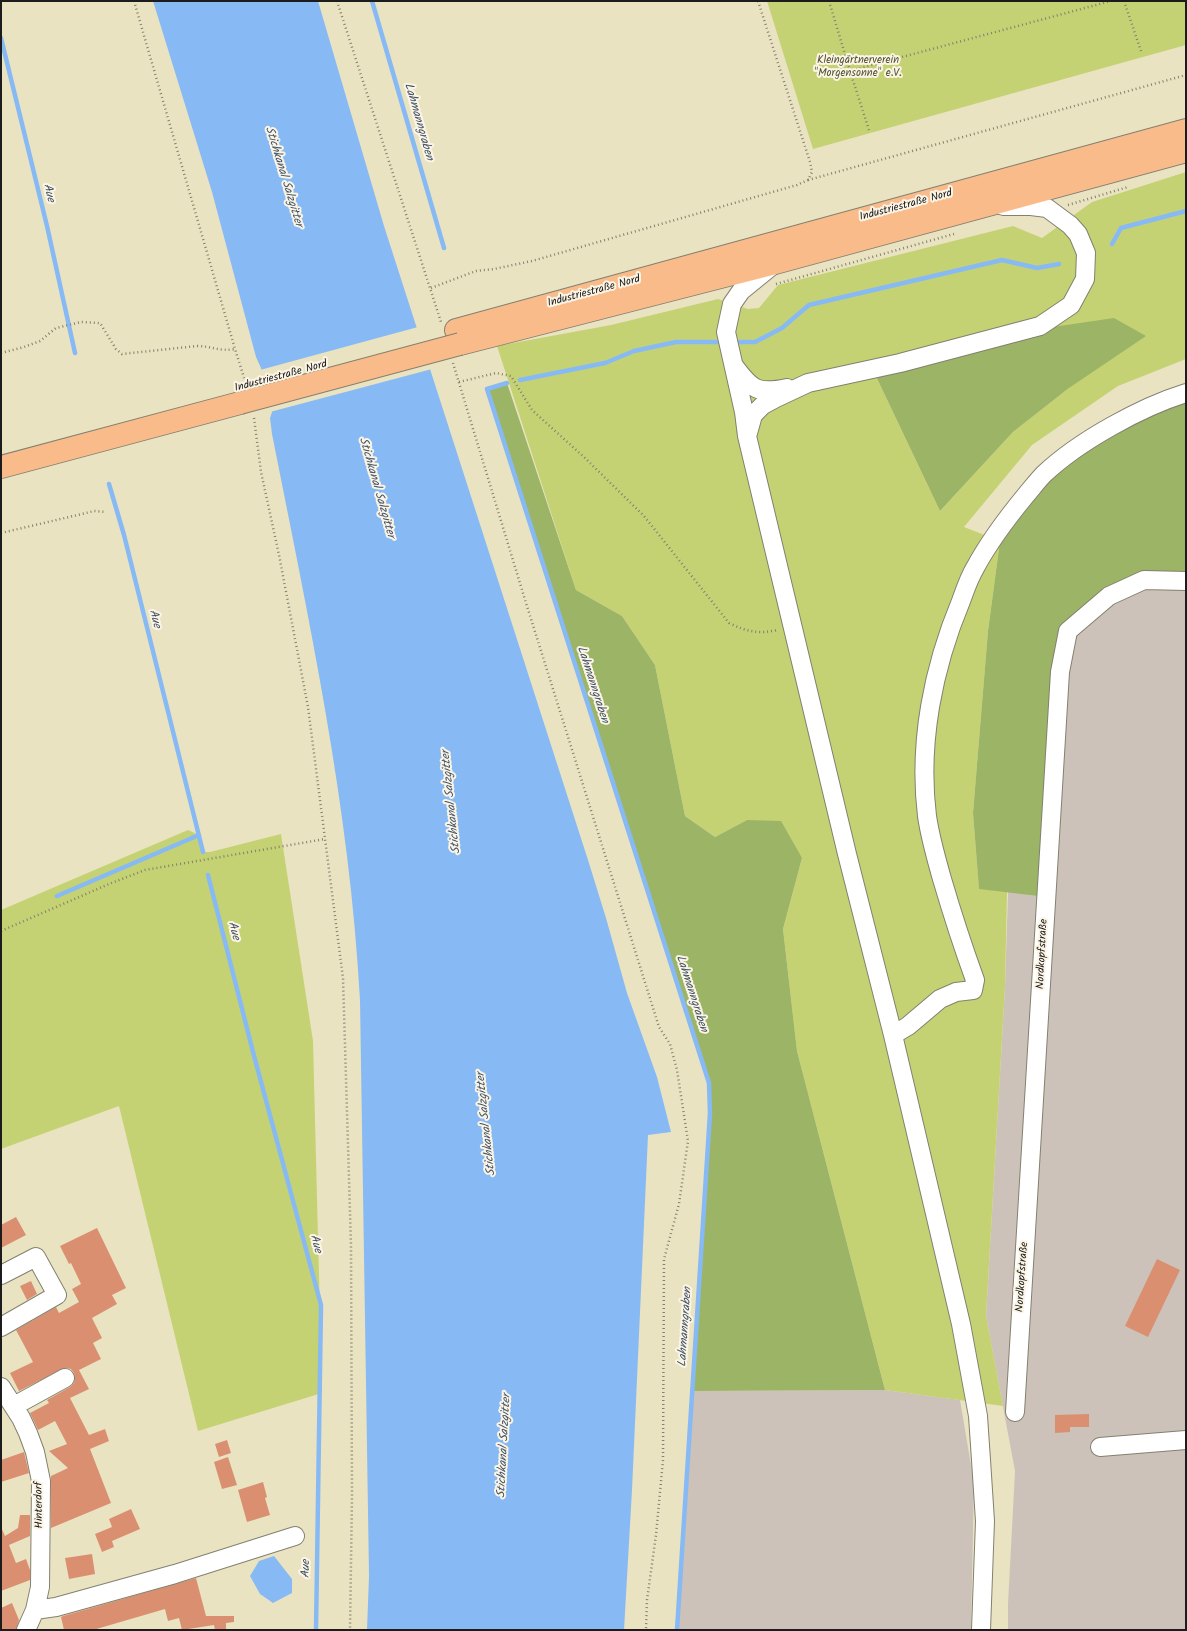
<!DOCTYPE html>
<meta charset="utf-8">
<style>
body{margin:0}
#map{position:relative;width:1187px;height:1631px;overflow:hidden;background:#eae3c2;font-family:Kalam,sans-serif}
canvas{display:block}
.frame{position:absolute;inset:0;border:2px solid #1c1c1c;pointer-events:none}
</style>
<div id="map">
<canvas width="1187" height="1631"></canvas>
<div class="frame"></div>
</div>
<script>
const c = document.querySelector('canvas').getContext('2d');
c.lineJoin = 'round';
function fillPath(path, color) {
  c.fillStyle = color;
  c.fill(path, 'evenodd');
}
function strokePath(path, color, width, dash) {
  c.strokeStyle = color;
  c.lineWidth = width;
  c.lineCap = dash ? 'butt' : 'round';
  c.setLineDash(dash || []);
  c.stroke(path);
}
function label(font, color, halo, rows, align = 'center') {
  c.font = font + ' Kalam,sans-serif';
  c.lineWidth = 4;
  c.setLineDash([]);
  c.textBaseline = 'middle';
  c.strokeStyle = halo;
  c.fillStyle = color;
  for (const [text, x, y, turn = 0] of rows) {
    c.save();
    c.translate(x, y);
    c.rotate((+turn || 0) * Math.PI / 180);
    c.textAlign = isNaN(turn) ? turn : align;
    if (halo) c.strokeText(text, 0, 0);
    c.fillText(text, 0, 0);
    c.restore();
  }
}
fillPath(new Path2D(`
 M1186 573V1630H1008V1604L1015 1471 986 1316 1005 987 1017 614Z
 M885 1390 960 1400 974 1483 971 1630H677L692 1391Z`), '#cdc2b9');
fillPath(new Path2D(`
 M767 1H1186V45L813 149Z
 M1186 172V359L1118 386 1032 445 964 527 1000 541 988 631 973 813 979 888 1007 892 1005 987 986 1316 1003 1406 885 1390 797 1051 783 929 802 858 747 820 715 837 685 816 655 665 622 616 576 590 497 346 611 325 718 299 748 309 759 308 778 285 1013 226 1042 238 1092 202ZM873 370 1069 388 1013 432 940 511Z
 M188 830 199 835 203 852H210L281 834 313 1041 322 1393 198 1431 119 1106 1 1149V910Z`), '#c5d274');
fillPath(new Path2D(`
 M1114 318 1146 336 1069 388 1013 432 940 511 873 370 1039 329Z
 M507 383 576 590 622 616 655 665 685 816 715 837 747 820 781 821 802 858 783 929 797 1051 885 1390 692 1391 710 1113 709 1083 487 389Z
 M1186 402V578L1144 580 1068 631 1047 897 979 889 973 813 988 631 1000 541 1048 481 1088 450 1131 424Z`), '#9cb466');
fillPath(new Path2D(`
 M153 1H318L384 226 588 860 606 918 627 993 657 1077 671 1132 648 1135 632 1490 624 1630H367L369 1576 360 1000C350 809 309 621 272 434L270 418 272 412 261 368 256 357 212 192Z
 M274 1556 292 1579V1593L273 1603 260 1594 250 1576 259 1561Z`), '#87baf4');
fillPath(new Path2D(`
 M418 327 432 369 270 412 260 370Z`), '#eae3c2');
strokePath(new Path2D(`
 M372 1 444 248
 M1 38 47 226 75 353
 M1112 244 1121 228 1186 211
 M739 342H755L782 328 809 305 1002 260 1037 268 1059 264
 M520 380 605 363 634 351 676 342H723
 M507 383 487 389 709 1083 710 1113 677 1630
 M109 484 124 535 203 852
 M208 875 253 1052 321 1305 316 1630
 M57 896 199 835`), '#87baf4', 4.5);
fillPath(new Path2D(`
 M16 1217 26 1235 1 1248V1225Z
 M97 1228 126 1288 112 1295 117 1304 92 1318 102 1338 93 1343 101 1359 79 1370 89 1389 70 1398 89 1435 105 1429 109 1441 90 1449 111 1503 51 1528V1476L68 1468 49 1451 67 1444 55 1421 38 1430 30 1413 49 1403 47 1400 70 1387 74 1383 75 1378 74 1373 71 1369 65 1368 19 1391 10 1373 33 1362 16 1330 56 1307 59 1313 79 1302 72 1289 81 1284 71 1263 69 1264 60 1246Z
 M1157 1259 1180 1270 1148 1337 1125 1326Z
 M31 1281 37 1294 27 1300 20 1286Z
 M1089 1414V1427H1070V1432L1055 1433V1415Z
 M227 1440 231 1453 219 1457 215 1444Z
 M24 1452 29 1473 1 1482V1460Z
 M228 1457 237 1485 222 1489 214 1462Z
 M263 1482 267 1497 265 1498 270 1515 247 1522 238 1490Z
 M131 1509 140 1529 112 1541 114 1547 102 1552 95 1534 112 1527 109 1519Z
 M20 1515H30V1536L9 1545 16 1563 26 1559 30 1570V1580L1 1591V1527L5 1536 18 1528Z
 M92 1554 95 1574 69 1579 65 1558Z
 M196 1578 206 1616H234V1622L226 1623V1630H215L214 1625 182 1630 179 1618 168 1621 165 1609 93 1630H64L61 1617 63 1616Z
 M12 1603 19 1620 16 1630H1V1608Z`), '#da9070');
const minor = new Path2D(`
 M773 265 741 291 732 304 726 332 744 412 747 436 847 854 893 1035 961 1324 978 1416 981 1460 985 1521 981 1630
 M735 367C752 390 758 394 787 388
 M748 433 753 415 763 405 776 398 808 383 900 363 1040 326 1071 305 1085 279 1086 253 1078 234 1070 225 1047 208 1031 206H1003
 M893 1035 908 1026 940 999 956 992 973 990 975 980C963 947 952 913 942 879 936 858 930 837 927 816 918 743 933 668 961 601 965 590 969 578 975 568 989 542 1007 518 1026 495 1032 488 1038 480 1044 474 1079 441 1141 407 1186 393
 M1 1275 36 1257 57 1295 1 1327
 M1 1387 21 1418 28 1433 35 1452 41 1481 40 1587 35 1610 26 1630
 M14 1406 65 1378
 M1015 1412 1060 672 1068 631 1109 596 1144 580 1186 581
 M1100 1447 1186 1440
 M35 1610 56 1607 175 1574 295 1536`);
const highway = new Path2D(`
 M456 330 1186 130
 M460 344 775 263 1186 151
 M1 467 240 403`);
strokePath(minor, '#83806f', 20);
strokePath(highway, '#83806f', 24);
strokePath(new Path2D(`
 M134 1 235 349 246 384
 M337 1 441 322
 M829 1 850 71
 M1124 1 1142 54
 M869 130 850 71 1111 1
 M808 180 1186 75
 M1068 205 1128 187
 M776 284 954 234
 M431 288 476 271 494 269 532 261 797 185 808 180 812 172 810 162 758 1
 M1 353 24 347 40 341 56 328 81 322 100 323 116 349 122 354 197 346C211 346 220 352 235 349
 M453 363 526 603 659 1027 670 1044 677 1070 688 1141 679 1204 664 1259 663 1460 656 1535 647 1600 646 1630
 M459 382 496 373 511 376 532 410 585 458 644 516 729 623C747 632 759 634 778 630
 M254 418 261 472 279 555 308 707 343 978 351 1246 352 1497 350 1630
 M1 533 82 514 94 511 106 512
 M1 931 109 884 145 870 325 839`), '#83806f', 2.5, [1, 3]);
strokePath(minor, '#fff', 18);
strokePath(highway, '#fabb8b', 22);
const highwayBridge = new Path2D(`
 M240 403 460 344`);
strokePath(highwayBridge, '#83806f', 24, []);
strokePath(highwayBridge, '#fabb8b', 22);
label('11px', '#4f5336', '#fcf5e5', [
 ["Kleingärtnerverein",858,61],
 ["\"Morgensonne\" e.V.",858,74]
]);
label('11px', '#1c1c1c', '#fcf5e5', [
 ["Industriestraße Nord",906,206,-15],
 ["Industriestraße Nord",594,292,-15],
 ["Industriestraße Nord",281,377,-15],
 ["Nordkopfstraße",1043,954,-87],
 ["Nordkopfstraße",1023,1277,-86],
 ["Hinterdorf",40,1505,-91]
]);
label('italic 12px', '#415368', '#fcf5e5', [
 ["Lahmanngraben",418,122,74],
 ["Stichkanal Salzgitter",283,177,73],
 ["Aue",48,193,77],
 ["Stichkanal Salzgitter",376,488,74],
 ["Aue",154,619,76],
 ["Lahmanngraben",592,685,72],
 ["Stichkanal Salzgitter",452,802,-96],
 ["Aue",233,931,75],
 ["Lahmanngraben",691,994,72],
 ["Stichkanal Salzgitter",487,1124,-96],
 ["Aue",315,1244,75],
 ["Lahmanngraben",686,1327,-86],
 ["Stichkanal Salzgitter",505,1446,-87],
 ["Aue",307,1569,-89]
]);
</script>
